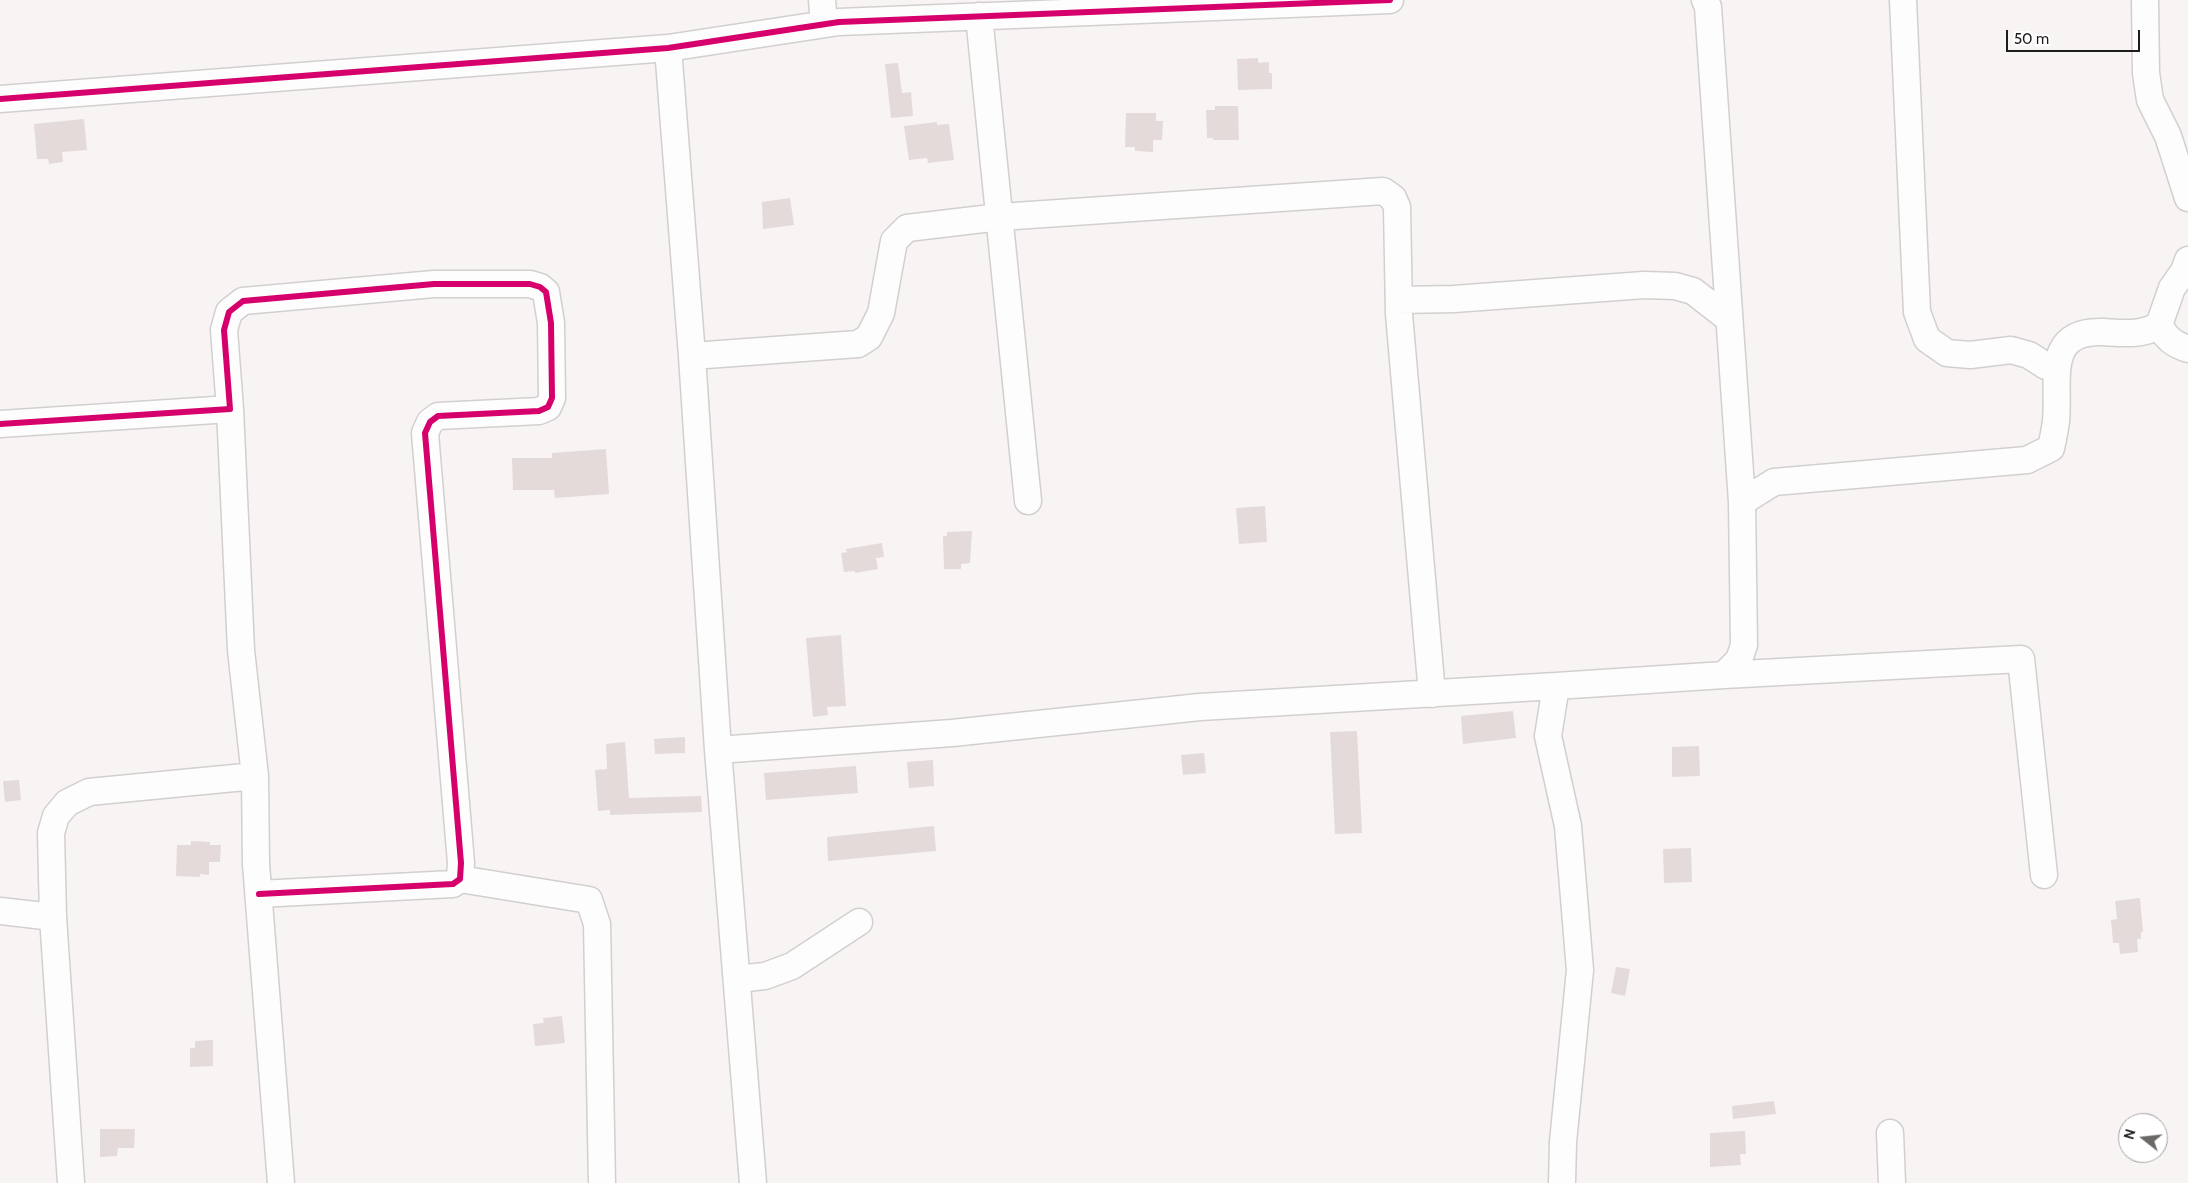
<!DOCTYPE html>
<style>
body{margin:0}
#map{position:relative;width:2188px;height:1183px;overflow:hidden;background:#f9f4f4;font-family:Cabin,sans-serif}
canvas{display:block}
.north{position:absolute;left:2118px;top:1113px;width:50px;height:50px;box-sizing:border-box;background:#fff;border:1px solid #a5a4a4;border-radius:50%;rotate:286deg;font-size:14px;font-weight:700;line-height:20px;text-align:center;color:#1f1c1c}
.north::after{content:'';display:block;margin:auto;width:18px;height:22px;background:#6b6868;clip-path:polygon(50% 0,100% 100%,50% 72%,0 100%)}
.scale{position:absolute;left:2006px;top:30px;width:134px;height:22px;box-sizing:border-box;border:2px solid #1f1c1c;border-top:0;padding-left:6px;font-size:15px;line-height:18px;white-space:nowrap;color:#1f1c1c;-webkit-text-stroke:4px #fff;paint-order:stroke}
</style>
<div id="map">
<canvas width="2188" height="1183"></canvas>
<div class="north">N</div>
<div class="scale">50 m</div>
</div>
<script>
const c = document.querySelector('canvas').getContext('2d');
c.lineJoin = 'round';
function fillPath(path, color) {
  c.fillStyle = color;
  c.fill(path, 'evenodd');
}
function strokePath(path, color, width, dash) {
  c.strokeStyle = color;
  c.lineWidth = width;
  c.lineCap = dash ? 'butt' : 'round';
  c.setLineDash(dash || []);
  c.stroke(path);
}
fillPath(new Path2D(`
 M1258 58V63L1269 62V73H1272V89L1238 90 1237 59Z
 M898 63 902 93 911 92 913 116 891 118 885 64Z
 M1215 106H1238L1239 140H1213V138H1207L1206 110H1215Z
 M1126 113H1156V121H1163L1162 140H1153V152L1135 151V147H1125Z
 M84 119 87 150 62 152 63 162 49 164 48 159H37L34 124Z
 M937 122V125L949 124 954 160 928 163 927 158 909 160 904 126Z
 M790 198 794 225 763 229 762 202Z
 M606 449 609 494 555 498 554 490H513L512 458H552V453Z
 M1265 506 1267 542 1239 544 1236 508Z
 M972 531 970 563 961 564V569H944L943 536H947V532Z
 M882 543 884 557 876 558 878 569 855 573V571L844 572 841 553 847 552 846 549Z
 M841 635 846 706 827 707 828 715 813 717 806 638Z
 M1513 711 1516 738 1463 744 1461 716Z
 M1357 731 1362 833 1335 834 1330 732Z
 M685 737V753L655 754 654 739Z
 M625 742 629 798 701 796 702 812 610 815V810L598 811 595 770 607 769 606 744Z
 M1699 746 1700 776 1672 777V747Z
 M1204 753 1206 773 1183 775 1181 755Z
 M933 760 934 786 909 788 907 762Z
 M856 766 858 793 766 800 764 773Z
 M19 780 21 800 5 802 3 781Z
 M934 826 936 851 828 861 827 837Z
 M191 841 210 842V845H221L220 862H209V875L200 874V877L176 876 177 845H191Z
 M1691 848 1692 882 1664 883 1663 849Z
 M2140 898 2143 932H2141V939H2137L2138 952 2120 954 2119 943H2113L2111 920 2117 919 2115 901Z
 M1616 967 1630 969 1625 996 1611 993Z
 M562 1016 565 1043 535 1046 533 1024 544 1023 543 1018Z
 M213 1040V1066L190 1067V1048H195V1041Z
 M1774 1101 1776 1114 1733 1119 1732 1106Z
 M100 1129H135L134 1148H118L117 1156 100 1157Z
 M1745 1131 1746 1154H1740L1741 1165 1710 1167V1133Z`), '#e4dada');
const minor = new Path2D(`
 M822 0 824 24
 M1903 0 1917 312 1927 339 1947 353 1970 355 2011 350 2029 355 2046 366 2057 365
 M2145 0 2146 73 2150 100 2168 136 2188 198
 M979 16 1028 501
 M668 48 692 356 718 750 753 1183
 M0 99 668 48 839 22 1390 0
 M1399 300 1454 299 1644 285 1675 286 1693 291 1729 319
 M2159 325C2167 339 2173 344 2188 349
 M692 356 858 344 869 337 881 313 894 241 907 228 1000 217 1383 191 1393 198 1397 207 1399 314 1432 694
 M230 409 241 650 255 776 256 864 281 1183
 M0 424 230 409 224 330 229 312 243 301 434 284H530L540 287 546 292 551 323 552 398 548 407 539 411 438 416 430 422 425 433 461 863 460 879 453 884 259 894
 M1742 502 1774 482 2027 460 2051 448C2053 439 2055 430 2056 421 2060 382 2043 330 2103 332 2122 333 2142 336 2159 325L2172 288 2184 271 2188 260
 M1724 675 2021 659 2044 875
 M718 750 952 733 1200 707 1556 686
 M460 879 589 900 597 924 602 1183
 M0 911 53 917
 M737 979 765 976 792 966 859 922
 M1890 1133 1892 1183
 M71 1183 53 917 51 833 56 816 67 803 89 792 255 776
 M1562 1183 1563 1142 1580 970 1568 826 1548 736 1556 686 1724 675 1739 660 1744 645 1742 502 1708 7 1705 0`);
strokePath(minor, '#d2cfcf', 29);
strokePath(minor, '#fefdfd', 26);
strokePath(new Path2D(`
 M0 99 668 48 839 22 1390 0
 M0 424 230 409 224 330 229 312 243 301 434 284H530L540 287 546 292 551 323 552 398 548 407 539 411 438 416 430 422 425 433 461 863 460 879 453 884 259 894`), '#d6006c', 6);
</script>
